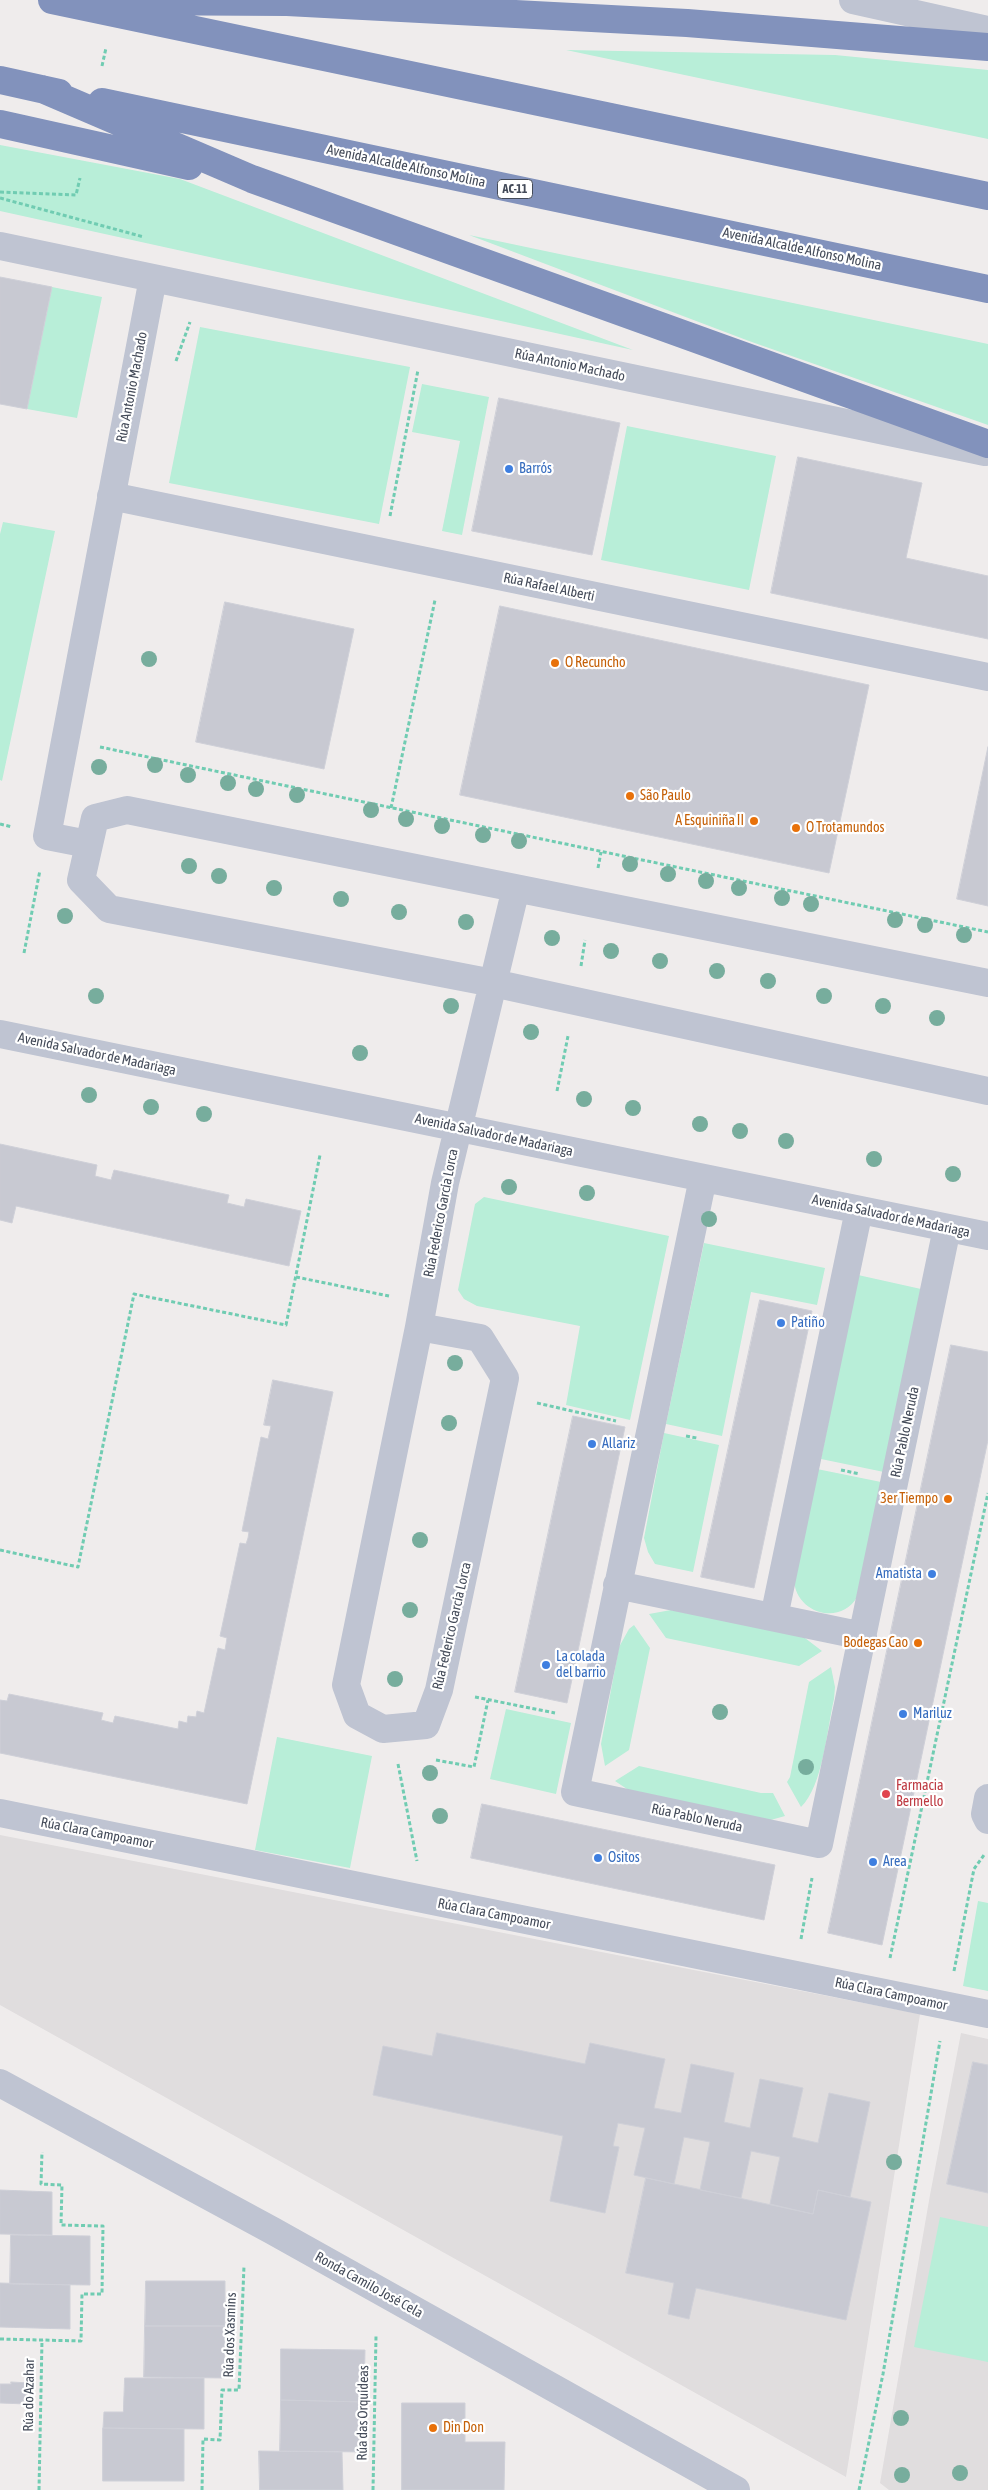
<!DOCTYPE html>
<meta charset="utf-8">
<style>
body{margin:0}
canvas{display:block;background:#efecec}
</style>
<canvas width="988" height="2490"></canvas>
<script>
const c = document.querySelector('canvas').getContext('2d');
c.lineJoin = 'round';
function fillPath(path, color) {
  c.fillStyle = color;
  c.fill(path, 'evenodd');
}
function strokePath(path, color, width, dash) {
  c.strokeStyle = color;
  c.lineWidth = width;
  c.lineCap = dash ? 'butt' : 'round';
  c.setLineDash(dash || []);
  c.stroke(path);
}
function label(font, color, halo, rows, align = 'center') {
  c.font = font + ' "Asap Condensed",sans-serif';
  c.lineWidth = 4.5;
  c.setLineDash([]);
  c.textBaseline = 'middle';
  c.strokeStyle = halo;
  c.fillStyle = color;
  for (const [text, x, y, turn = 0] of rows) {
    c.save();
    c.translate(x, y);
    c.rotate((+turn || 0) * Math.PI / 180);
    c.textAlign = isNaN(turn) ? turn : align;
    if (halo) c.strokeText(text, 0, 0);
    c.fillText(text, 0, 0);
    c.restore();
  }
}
fillPath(new Path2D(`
 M0 1835 920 2014 846 2477 0 2005Z
 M961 2033 988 2039V2490H889L880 2483 930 2195Z`), '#e0ddde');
fillPath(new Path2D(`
 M566 50 835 55 988 70V139Z
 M0 145 180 179 633 350 0 211Z
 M469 235 988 344V425L749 341Z
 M52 287 102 297 77 418 27 409Z
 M200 327 410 367 379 524 169 483Z
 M422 384 489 397 462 535 442 531 460 441 412 432Z
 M627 426 776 456 749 590 601 560Z
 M3 522 55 531 2 781 0 780V534Z
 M484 1197 669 1236 630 1420 566 1405 580 1326 477 1306 464 1299 458 1290 475 1204Z
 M704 1243 825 1268 817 1305 751 1292 722 1436 666 1424Z
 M858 1275 921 1289 884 1472 821 1459Z
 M664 1433 719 1445 693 1572 655 1564 648 1552 644 1538Z
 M817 1469 881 1482 857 1597C841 1626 795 1614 794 1579Z
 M671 1610 792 1634 805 1638 822 1651 799 1666 666 1638 649 1614Z
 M634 1625 650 1648 629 1750 605 1766 601 1744 619 1647 629 1629Z
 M831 1667 835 1687 834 1699C827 1729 823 1786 801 1807L787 1782 790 1777 809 1682Z
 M506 1709 571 1723 556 1794 490 1779Z
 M277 1737 372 1756 350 1868 255 1850Z
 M639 1766 761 1793H773L785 1816 767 1821 633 1793 615 1781Z
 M978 1901 988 1903V1991L963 1986Z
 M940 2217 988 2227V2362L914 2347Z`), '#b8eed8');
const building = new Path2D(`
 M0 277 52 287 27 409 0 404Z
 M499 398 620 423 592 555 472 531Z
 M798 457 922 483 906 558 988 576V639L771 593Z
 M225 602 354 629 324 769 196 742Z
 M500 606 869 685 829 873 460 795Z
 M988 747V906L957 899Z
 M0 1144 97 1165 95 1176 111 1180 114 1170 229 1195 227 1203 244 1207 246 1199 301 1211 289 1266 16 1206 12 1223 0 1220Z
 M760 1300 812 1311 754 1588 701 1577Z
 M951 1345 988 1352V1440L882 1945 828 1933Z
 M273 1380 333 1392 247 1804 0 1753V1700L7 1701 9 1694 103 1713 101 1720 113 1723 115 1716 178 1729 179 1721 187 1723 188 1716 196 1717 197 1711 204 1713 218 1648 225 1650 227 1638 220 1636 240 1543 246 1544 248 1538 249 1532 242 1531 261 1437 268 1439 271 1426 264 1425Z
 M573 1416 625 1427 567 1703 515 1692Z
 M482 1804 775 1865 764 1920 471 1858Z
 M437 2033 585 2064 590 2043 665 2059 654 2108 681 2113 691 2064 734 2073 724 2122 750 2128 760 2079 803 2088 792 2137 818 2143 829 2093 870 2102 850 2197 818 2190 813 2214 770 2204 780 2157 751 2151 741 2198 700 2190 710 2142 684 2137 674 2184 634 2175 645 2128 618 2123 613 2146 619 2147 605 2213 550 2201 563 2136 373 2095 383 2046 432 2056Z
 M973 2062 988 2065V2193L947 2184Z
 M646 2178 813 2214 818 2190 871 2202 846 2320 696 2288 689 2319 668 2314 674 2283 626 2273Z
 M0 2190 52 2192V2235L0 2234Z
 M11 2235 90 2236V2285L10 2284Z
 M146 2281H225V2326H145Z
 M0 2283 70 2285V2329L0 2327Z
 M145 2326H225L224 2378 144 2377Z
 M281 2349 365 2350 364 2402 281 2400Z
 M125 2378H204V2429L103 2428 104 2412H123Z
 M11 2382 30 2383 32 2386 31 2402 26 2404 0 2403V2384H11Z
 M281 2400 364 2402V2452L280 2451Z
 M402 2403H465V2442H505L504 2490H402Z
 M103 2428 184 2429V2481H103Z
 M259 2451 342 2452 343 2490H260Z`);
fillPath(building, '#c8c9d2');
strokePath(building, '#cfd0d8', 1);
strokePath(new Path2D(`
 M102 66 106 48
 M0 192 76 195 80 178
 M0 198 144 237
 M176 361 190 322
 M390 516 418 370
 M100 747 988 932
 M391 808 435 600
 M0 824 12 827
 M598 868 601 852
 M24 953 40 870
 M581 966 585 940
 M557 1091 568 1036
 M296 1277 389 1296
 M537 1403 616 1421
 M686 1436 697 1438
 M841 1470 860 1474
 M0 1550 78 1567 134 1294 286 1325 320 1155
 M475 1697 555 1713
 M436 1760 474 1767 488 1700
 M398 1764 417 1861
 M801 1939 812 1878
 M890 1958 988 1493
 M954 1971 974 1869 984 1855
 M0 2339 81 2341 82 2294H102L103 2226 61 2225 62 2185 41 2184 42 2152
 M39 2490 42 2340
 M202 2490 203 2439 220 2440 222 2390H239L244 2266
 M373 2490 376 2336
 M859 2490 883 2374 940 2041`), '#70ccb2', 3, [4, 2.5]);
strokePath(new Path2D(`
 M853 0 988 30
 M0 246 985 452
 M111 496 988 677
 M88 844 47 836 153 278
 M988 983 127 810 95 818 81 880 109 909 493 983 988 1091
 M0 1034 988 1236
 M703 1178 575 1792 819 1844 947 1228
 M419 1327 480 1338 505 1378 439 1690 426 1725 383 1729 357 1715 346 1685 419 1327 445 1183 516 888
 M617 1585 863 1636
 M774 1617 859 1210
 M988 1798 985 1814 988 1820
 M0 1813 988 2014
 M0 2083 273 2231 736 2490`), '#bfc4d2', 28);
strokePath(new Path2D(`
 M52 0 988 196
 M114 1 287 2 687 23 988 47
 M0 80 59 93
 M42 89 252 179 988 444
 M102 102 988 289
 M0 124 189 166`), '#8292bc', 28);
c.fillStyle = '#77ad9d';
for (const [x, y] of [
 [149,659],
 [155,765],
 [99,767],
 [188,775],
 [228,783],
 [256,789],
 [297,795],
 [371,810],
 [406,819],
 [442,826],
 [483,835],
 [519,841],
 [630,864],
 [189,866],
 [668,874],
 [219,876],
 [706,881],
 [274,888],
 [739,888],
 [782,898],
 [341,899],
 [811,904],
 [399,912],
 [65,916],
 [895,920],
 [466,922],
 [925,925],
 [964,935],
 [552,938],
 [611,951],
 [660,961],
 [717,971],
 [768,981],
 [96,996],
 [824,996],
 [451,1006],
 [883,1006],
 [937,1018],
 [531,1032],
 [360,1053],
 [89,1095],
 [584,1099],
 [151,1107],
 [633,1108],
 [204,1114],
 [700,1124],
 [740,1131],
 [786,1141],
 [874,1159],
 [953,1174],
 [509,1187],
 [587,1193],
 [709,1219],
 [455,1363],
 [449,1423],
 [420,1540],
 [410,1610],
 [395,1679],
 [720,1712],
 [806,1767],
 [430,1773],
 [440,1816],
 [894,2162],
 [901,2418],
 [960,2473],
 [902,2475]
]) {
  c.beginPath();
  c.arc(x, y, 8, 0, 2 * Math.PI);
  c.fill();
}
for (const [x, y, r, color] of [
 [509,469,5,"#3f7fe0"],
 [555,663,5,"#e8710a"],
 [630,796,5,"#e8710a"],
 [754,821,5,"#e8710a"],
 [796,828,5,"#e8710a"],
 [781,1323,5,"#3f7fe0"],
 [592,1444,5,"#3f7fe0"],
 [948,1499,5,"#e8710a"],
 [932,1574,5,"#3f7fe0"],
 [918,1643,5,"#e8710a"],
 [546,1665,5,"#3f7fe0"],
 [903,1714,5,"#3f7fe0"],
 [886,1794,5,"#e0444e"],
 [598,1858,5,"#3f7fe0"],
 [873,1862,5,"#3f7fe0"],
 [433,2428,5,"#e8710a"]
]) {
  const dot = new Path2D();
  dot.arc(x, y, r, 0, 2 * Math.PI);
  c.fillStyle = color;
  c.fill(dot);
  strokePath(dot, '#fff', 2);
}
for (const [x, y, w] of [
 [515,189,35]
]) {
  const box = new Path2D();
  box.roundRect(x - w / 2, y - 9.5, w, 19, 4);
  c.fillStyle = '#fff';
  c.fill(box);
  strokePath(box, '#444b59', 1);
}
label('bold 12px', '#444b59', null, [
 ["AC-11",515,189]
]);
label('14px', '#444b59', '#fff', [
 ["Avenida Alcalde Alfonso Molina",406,166,12],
 ["Avenida Alcalde Alfonso Molina",802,249,12],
 ["Rúa Antonio Machado",570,365,12],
 ["Rúa Antonio Machado",132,387,-79],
 ["Rúa Rafael Alberti",549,587,12],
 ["Avenida Salvador de Madariaga",97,1054,12],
 ["Avenida Salvador de Madariaga",494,1135,12],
 ["Rúa Federico García Lorca",441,1213,-79],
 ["Avenida Salvador de Madariaga",891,1216,12],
 ["Rúa Pablo Neruda",905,1432,-78],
 ["Rúa Federico García Lorca",452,1626,-77],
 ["Rúa Pablo Neruda",697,1818,12],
 ["Rúa Clara Campoamor",97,1833,11],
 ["Rúa Clara Campoamor",494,1914,11],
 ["Rúa Clara Campoamor",891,1994,12],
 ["Ronda Camilo José Cela",369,2285,29],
 ["Rúa dos Xasmíns",230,2335,-88],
 ["Rúa do Azahar",29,2395,-89],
 ["Rúa das Orquídeas",363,2413,-89]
]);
label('14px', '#366cbe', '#fff', [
 ["Barrós",519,469],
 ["Patiño",791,1323],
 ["Allariz",602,1444],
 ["Amatista",922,1574,"right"],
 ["La colada",556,1657],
 ["del barrio",556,1673],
 ["Mariluz",913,1714],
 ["Ositos",608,1858],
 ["Area",883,1862]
], 'left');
label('14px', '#c56008', '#fff', [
 ["O Recuncho",565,663],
 ["São Paulo",640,796],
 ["A Esquiniña II",744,821,"right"],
 ["O Trotamundos",806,828],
 ["3er Tiempo",938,1499,"right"],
 ["Bodegas Cao",908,1643,"right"],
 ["Din Don",443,2428]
], 'left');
label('14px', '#be3a42', '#fff', [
 ["Farmacia",896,1786],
 ["Bermello",896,1802]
], 'left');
</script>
